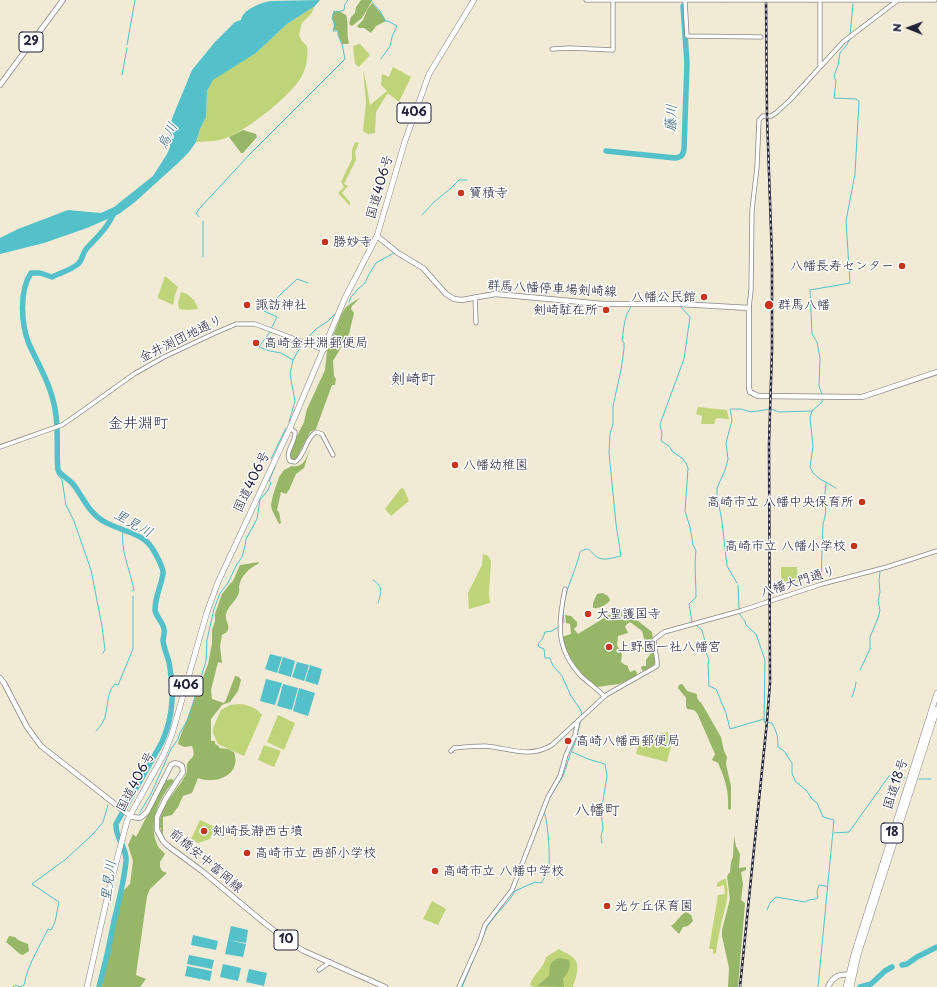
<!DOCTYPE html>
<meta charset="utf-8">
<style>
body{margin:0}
#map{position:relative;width:937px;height:987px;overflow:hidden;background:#f1ebd5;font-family:"Playpen Sans",sans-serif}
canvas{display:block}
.north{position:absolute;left:889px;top:8px;width:40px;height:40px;-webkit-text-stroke:3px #fff;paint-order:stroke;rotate:271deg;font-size:11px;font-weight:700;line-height:16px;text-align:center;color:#22223b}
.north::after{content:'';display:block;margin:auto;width:14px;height:18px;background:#22223b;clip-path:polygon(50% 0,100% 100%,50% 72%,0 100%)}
</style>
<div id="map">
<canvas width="937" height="987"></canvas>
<div class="north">N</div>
</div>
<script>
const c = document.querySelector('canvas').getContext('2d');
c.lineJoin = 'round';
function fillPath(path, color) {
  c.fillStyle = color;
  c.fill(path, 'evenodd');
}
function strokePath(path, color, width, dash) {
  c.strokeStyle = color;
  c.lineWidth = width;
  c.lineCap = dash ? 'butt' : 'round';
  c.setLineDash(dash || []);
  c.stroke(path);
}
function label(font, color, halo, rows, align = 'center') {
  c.font = font + ' "Playpen Sans","Klee One",sans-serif';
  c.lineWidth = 3;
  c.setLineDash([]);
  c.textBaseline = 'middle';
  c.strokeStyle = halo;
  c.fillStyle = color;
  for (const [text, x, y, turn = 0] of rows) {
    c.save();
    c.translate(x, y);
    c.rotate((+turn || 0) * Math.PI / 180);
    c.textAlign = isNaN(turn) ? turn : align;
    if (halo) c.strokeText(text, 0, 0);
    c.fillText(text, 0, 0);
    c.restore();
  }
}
fillPath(new Path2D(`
 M315 6 311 14 302 23 299 35 302 41 307 46C308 56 307 66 302 76 292 95 247 130 226 138 217 142 206 141 196 142L200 129 206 117 207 91 213 79 256 53 287 24Z
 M360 44 370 55 359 67 355 64 353 46Z
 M393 67 411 77 399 102 389 94H387L376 112 375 133 368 134 363 131 366 102 363 70 366 82 370 105 387 91 381 85 382 74 389 77Z
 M355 142 359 143 355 152 356 160 344 184 348 186 342 193 350 202V206L338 193 344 187 341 182 352 159V150Z
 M165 276 178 287 175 295 173 305 158 298V296Z
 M181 292 187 294 194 300 198 309 187 310 179 309 178 303Z
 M698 407 727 410 729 419 716 418 714 424H701L702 416 696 414Z
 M401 488 404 489 409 501 391 516 385 509Z
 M483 554 488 556 491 561 489 593 490 603 469 609 468 593 482 565Z
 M781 567H797L798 582 781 584Z
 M239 704C247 704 257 708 262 715L244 756 218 744 213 733V728L221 710 230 705Z
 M278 715 295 723 284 750 267 742Z
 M668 732 671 746 667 762 636 754C640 734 650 737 668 732Z
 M264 745 281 751 274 767 258 760Z
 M200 820 215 827 210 839 198 843 191 839Z
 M724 879H726C730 898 725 907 721 925 719 934 717 944 716 953L713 954V949H709L718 895 725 894 724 885 717 887V883Z
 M432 901 446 909 438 925 423 919Z
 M559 949C563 952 567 953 571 956 582 962 576 978 573 987H534L530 985C533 974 544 968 546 957Z`), '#bfd478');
fillPath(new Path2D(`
 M361 0H372V1L362 18 352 26 349 24 351 17 355 13 356 7Z
 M372 3 384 17 386 21 376 26 371 33 364 28H359L357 26 363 20 367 10Z
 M334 11H339L346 15C349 24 346 33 349 43L348 44H342L338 35V30H333C336 22 330 20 334 11Z
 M243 130 256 134 257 137 243 153H241L229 137Z
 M360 298 352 306 351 309 354 313 349 334 333 361 334 376 336 379 335 385H332L316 429 310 432 296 459 293 460 290 458V455L294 442 304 422 307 409 325 370 327 351 342 313 346 307 353 302Z
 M310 449 304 468 296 474 289 490 286 494 281 492 277 510 279 512 281 523 279 524 272 510 271 505 273 495 279 477 284 470 292 466C304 468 306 458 310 449Z
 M259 562 258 564C250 567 240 577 239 587 239 590 240 592 238 595 235 602 228 606 226 614 224 622 235 629 222 635L220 646 222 663 218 662 211 690 212 699 224 703 226 700 235 676 239 677 241 680 238 691 230 702 222 705 211 719V741H215V744L219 746V748L228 749 234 752C242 775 216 785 198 778L192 793 183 796 178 807 172 815 163 817V835C151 812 177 793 186 774 188 771 186 768 187 765 189 757 197 760 192 746L184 747 178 744 179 740 208 664 212 644V630L215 621V614L222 594 229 585 233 581 240 565Z
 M603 593 608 596 610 600C607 605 599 609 593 608V603L597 594Z
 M620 608 624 613 638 621 652 632 656 663 645 671 642 670 641 668 642 666H646V660L651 653 650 650H643L641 647 646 646 642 631 630 622 625 626 628 633 618 636 617 645 622 654 621 662 625 665H627L630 672 635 670 637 673 636 676 619 684 597 687C580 674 567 658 562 637L571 634 570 624 566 623 565 615 571 616 577 622V626L574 629 578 634Z
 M681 684 683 685 687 691 697 694C696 698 699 701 702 704L721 737 724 751 727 757 726 764 731 786V809L729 810 728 808C729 791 725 779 718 763L712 760 715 754 697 713 694 710 687 709 686 706V698L678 688 679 685Z
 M172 779 174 781C159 798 148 822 157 844 158 848 163 851 165 854L160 862V867L162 871 167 873 150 889 147 896 136 975 146 979 140 987H102L112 933 116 917 124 890 130 884 133 861 128 845 133 834 136 837 166 780Z
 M734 836 736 846 740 854 739 868 746 867V870L741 872 743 884 741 900 745 903 738 987H728L729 968 722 936V930L730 899 727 876 730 872 731 862 733 857Z
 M686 912 691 915 693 921 688 926 683 927 679 934 671 926C677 922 679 916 686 912Z
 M9 936 15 937 18 940 28 944 29 951 23 955 20 954 6 942Z
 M560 958 569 960C571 969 568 972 563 979L564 987 537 986 549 976C549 967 550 960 560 958Z`), '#97b668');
fillPath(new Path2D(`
 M320 0 315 6 287 24 256 53 213 80 207 91 206 117 200 129 196 142 189 152 177 164 135 202 119 214 87 228 44 243 0 254V238L18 229 68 210 101 213 114 207 153 176 167 154 170 147 169 129 173 116 192 70 215 42 235 22 241 20C243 9 261 3 270 1Z
 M270 654 282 657 277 673 265 669Z
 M283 657 295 661 291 677 278 673Z
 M297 662 309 665 304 681 292 677Z
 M310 665 322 669 318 685 305 681Z
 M266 679 282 683 275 705 260 701Z
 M283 684 298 688 292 710 277 706Z
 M299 688 315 693 308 716 293 711Z
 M231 926 248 930 246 943 228 940Z
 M193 935 218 941 216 950 191 945Z
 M228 940 246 944 243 957 225 954Z
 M189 955 214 960 212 969 187 964Z
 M223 964 241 968 238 981 220 977Z
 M187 966 212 971 210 981 185 976Z
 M249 969 267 973 264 986 246 982Z`), '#54c1ca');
strokePath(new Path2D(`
 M370 0 380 11 385 21H388L397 26 392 37 390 46 381 59
 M850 35 853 4
 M127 45 135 0
 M122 75 127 48
 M196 213 199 217
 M196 214 199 209 249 155 345 59 342 44 338 35V31H333L335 25 332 18 334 11 337 12 344 10 345 4 348 0
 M422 215 434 202 451 188 459 180H467
 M203 221V257
 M349 302 351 297 358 289 365 283 368 276 376 263 394 253
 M653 302 663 298
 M681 307 690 317 684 359 660 424 662 434 661 441 669 446 672 451 683 459 686 463 688 468 685 511 690 527 693 545 696 550C694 564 696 582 696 597L689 604 692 622 694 623
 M271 329 277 317 264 311V310L297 279 308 283
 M270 332 259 347 270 351 281 353 293 360
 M305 340 316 329 328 321 335 314
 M822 394 819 386 820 358 817 342 812 334 810 290 850 283 846 221 855 174 859 101 856 99 834 98 836 81 834 76 838 65 840 53 846 46 850 39
 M822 400V402L812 411 810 418 813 446 810 467 813 473 820 479 836 488
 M289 422 295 401 290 374 293 360 301 346
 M271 459 286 428
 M58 470 57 474 62 480 66 505 74 521 91 570 102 626 105 650 103 653
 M123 530C120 550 130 570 134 590L132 591
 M373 580C384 587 381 593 378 603
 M821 581 823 524C825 517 827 509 824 503L826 484
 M737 583 727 566 722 522 717 494V488L725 470 728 459 726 443 732 420 730 409H741L751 412 771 409 779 412 812 411
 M738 585 739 608 740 615 745 621 746 625 756 634 765 660 764 722 772 723C777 733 778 736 778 747L784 751 792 763V773L795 781 806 790 812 799 817 803 823 817 834 820 818 987
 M696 625 702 630 706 645V652L709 660 708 665 709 686 716 689 726 713 730 729 764 719
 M561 626 564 622C560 597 575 575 580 552 591 544 591 555 599 558 605 561 615 557 621 556L616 524 609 453 610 434 613 424V406L621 370 624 349V343L622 340C624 328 624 316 631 307
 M558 627 552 631 545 632 543 638 538 644 539 647 544 649 545 658H550L553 666 562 676 571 696 578 706 581 711 582 716
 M860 670 870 649V637L878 618 880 610 878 601 880 592 879 581 880 572
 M852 697 855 688 856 682
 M96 731C109 719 105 707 110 692 111 689 113 686 115 684L118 685 133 649V596
 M572 752 588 759 605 764 607 776 601 813 603 828 601 837 602 843
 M919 779H931
 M140 812 151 794 171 749 178 739 180 733 188 719 206 661 207 640 214 609 220 593 228 583 237 564 242 557 245 546 246 539 257 519 260 500 268 490 271 483 269 481 275 467
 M834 833 849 832 889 776H902L905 778
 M767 910 770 903 776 897 805 902C809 899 814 900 818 898L817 892 819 885 826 886 828 888
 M13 987 15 985 20 987 24 985C28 964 39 948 48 929L51 930 55 922 59 902 32 884 66 859 94 833 103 822 108 805
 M462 987 487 927C495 914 508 904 515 891L535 882 541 883C543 880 546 876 548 872 551 863 548 820 544 812L550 797 563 776 570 755 576 740 581 719`), '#54c1ca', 1);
strokePath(new Path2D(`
 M606 151 675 158C682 157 683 155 684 149L687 63 683 6
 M902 965 907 964 917 957 937 947
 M99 987C105 965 110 943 114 921 119 901 124 882 126 861 127 846 115 839 116 824L162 742C174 715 174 691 169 662 167 655 164 648 163 641 163 637 165 633 164 629 163 622 156 617 155 610 155 597 161 586 163 574 164 568 154 550 149 544 140 533 116 529 103 521 89 513 83 497 73 484 68 478 61 476 58 470 56 450 59 429 55 409 51 385 39 366 29 344 21 324 19 291 31 273H40L52 277C60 273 71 270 78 264 83 260 82 253 87 248 99 235 107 229 115 211
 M860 987 871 984 885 971 892 967`), '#54c1ca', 5.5);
const minor = new Path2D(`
 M586 0H719
 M685 0 687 36 761 37
 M811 0H935
 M820 3V66
 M552 49 570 48 613 50V0
 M475 297 476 323
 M749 308 751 290 752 210 757 167 759 120 763 116H771L776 113 790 100 843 42 898 0
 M290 428 295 432C296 442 284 452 290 461L295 462C306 455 305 438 316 432L322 434 333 455
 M0 447 62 425 78 414 134 374 164 357 215 333 236 324H255L324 350
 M565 589C558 623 555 648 581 676 589 683 597 689 604 696
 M451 751 454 748C464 747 475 746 485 746 510 748 529 759 552 745L606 695 657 666V661L654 641 655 639 664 632 740 611 822 584 887 567 937 551
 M319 970 330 962
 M459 987 480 940 485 925 512 890 548 797 560 776 566 755 575 735 578 721`);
const major = new Path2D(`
 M0 85 63 0
 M377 236 398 253 423 268 446 294 454 299 462 300 495 294 603 304H680L749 308V388L750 392 758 396 862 397 937 372
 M0 678 4 683 27 727 41 746 125 812 133 817 140 818 147 812 171 765C175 762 178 763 182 766L183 772 165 800 157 817V830L163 841 168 846 202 871 262 921 290 943 304 951 385 987
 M828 987C833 976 840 973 852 975`);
const highway = new Path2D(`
 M87 987 108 894 127 821 164 754 172 734 207 612 218 582 290 428 345 298 377 236 405 141 429 74 474 0
 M846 987 854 954 937 693
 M851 987 858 955 937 709`);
strokePath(minor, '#8a8688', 5);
strokePath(major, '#8a8688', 6);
strokePath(highway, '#8a8688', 6);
strokePath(minor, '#fff', 3.5);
strokePath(major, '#fff', 4.5);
strokePath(highway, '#fff', 5);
const rail = new Path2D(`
 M740 987 767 721 770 683 769 443 772 350V259L767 116 766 0`);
strokePath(rail, '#22223b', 2.5);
strokePath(rail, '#fff', 1, [3]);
const minorBridge = new Path2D(`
 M719 0H811`);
strokePath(minorBridge, '#8a8688', 5, []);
strokePath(minorBridge, '#fff', 3.5);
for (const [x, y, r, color] of [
 [461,193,4,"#c8321e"],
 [325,242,4,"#c8321e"],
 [902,266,4,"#c8321e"],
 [704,297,4,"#c8321e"],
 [247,305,4,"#c8321e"],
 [769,305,5,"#c8321e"],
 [606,310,4,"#c8321e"],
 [256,343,4,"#c8321e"],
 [455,465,4,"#c8321e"],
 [862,502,4,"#c8321e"],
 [854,546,4,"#c8321e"],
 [588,614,4,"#c8321e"],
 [609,647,4,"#c8321e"],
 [568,741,4,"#c8321e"],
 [204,831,4,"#c8321e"],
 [247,853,4,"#c8321e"],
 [435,871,4,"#c8321e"],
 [607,906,4,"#c8321e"]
]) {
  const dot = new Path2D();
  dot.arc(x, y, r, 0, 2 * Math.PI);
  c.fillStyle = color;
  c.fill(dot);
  strokePath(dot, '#fff', 1.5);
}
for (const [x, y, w] of [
 [31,42,24],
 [414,113,34],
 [186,686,34],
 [892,833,22],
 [286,940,24]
]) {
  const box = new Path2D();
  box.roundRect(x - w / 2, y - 10, w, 20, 3);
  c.fillStyle = '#fff';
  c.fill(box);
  strokePath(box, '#22223b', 1);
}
label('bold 12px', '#22223b', null, [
 ["29",31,42],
 ["406",414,113],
 ["406",186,686],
 ["18",892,833],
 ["10",286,940]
]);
label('13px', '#22223b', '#fff', [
 ["国道406号",380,187,-74],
 ["群馬八幡停車場剣崎線",552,289,3],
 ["金井渕団地通り",181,339,-26],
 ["国道406号",252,482,-64],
 ["八幡大門通り",798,582,-17],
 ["国道406号",136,782,-62],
 ["国道18号",896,784,-72],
 ["前橋安中富岡線",206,861,40]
]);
label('13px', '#22223b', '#fff', [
 ["寶積寺",469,193],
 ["勝妙寺",333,242],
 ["八幡長寿センター",894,266,"right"],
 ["八幡公民館",696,297,"right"],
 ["諏訪神社",255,305],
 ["群馬八幡",778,305],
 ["剣崎駐在所",598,310,"right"],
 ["高崎金井淵郵便局",264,343],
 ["八幡幼稚園",463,465],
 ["高崎市立 八幡中央保育所",854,502,"right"],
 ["高崎市立 八幡小学校",846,546,"right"],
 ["大聖護国寺",596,614],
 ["上野國一社八幡宮",617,647],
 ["高崎八幡西郵便局",576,741],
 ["剣崎長瀞西古墳",212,831],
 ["高崎市立 西部小学校",255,853],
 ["高崎市立 八幡中学校",443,871],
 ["光ケ丘保育園",615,906]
], 'left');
label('italic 14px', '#366274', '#fff', [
 ["藤川",672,118,-87],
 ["烏川",168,136,-64],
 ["里見川",133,524,30],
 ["里見川",109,881,-82]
]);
label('15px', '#22223b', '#fff', [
 ["剣崎町",413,380],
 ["金井淵町",138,424],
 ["八幡町",597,811]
]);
</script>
